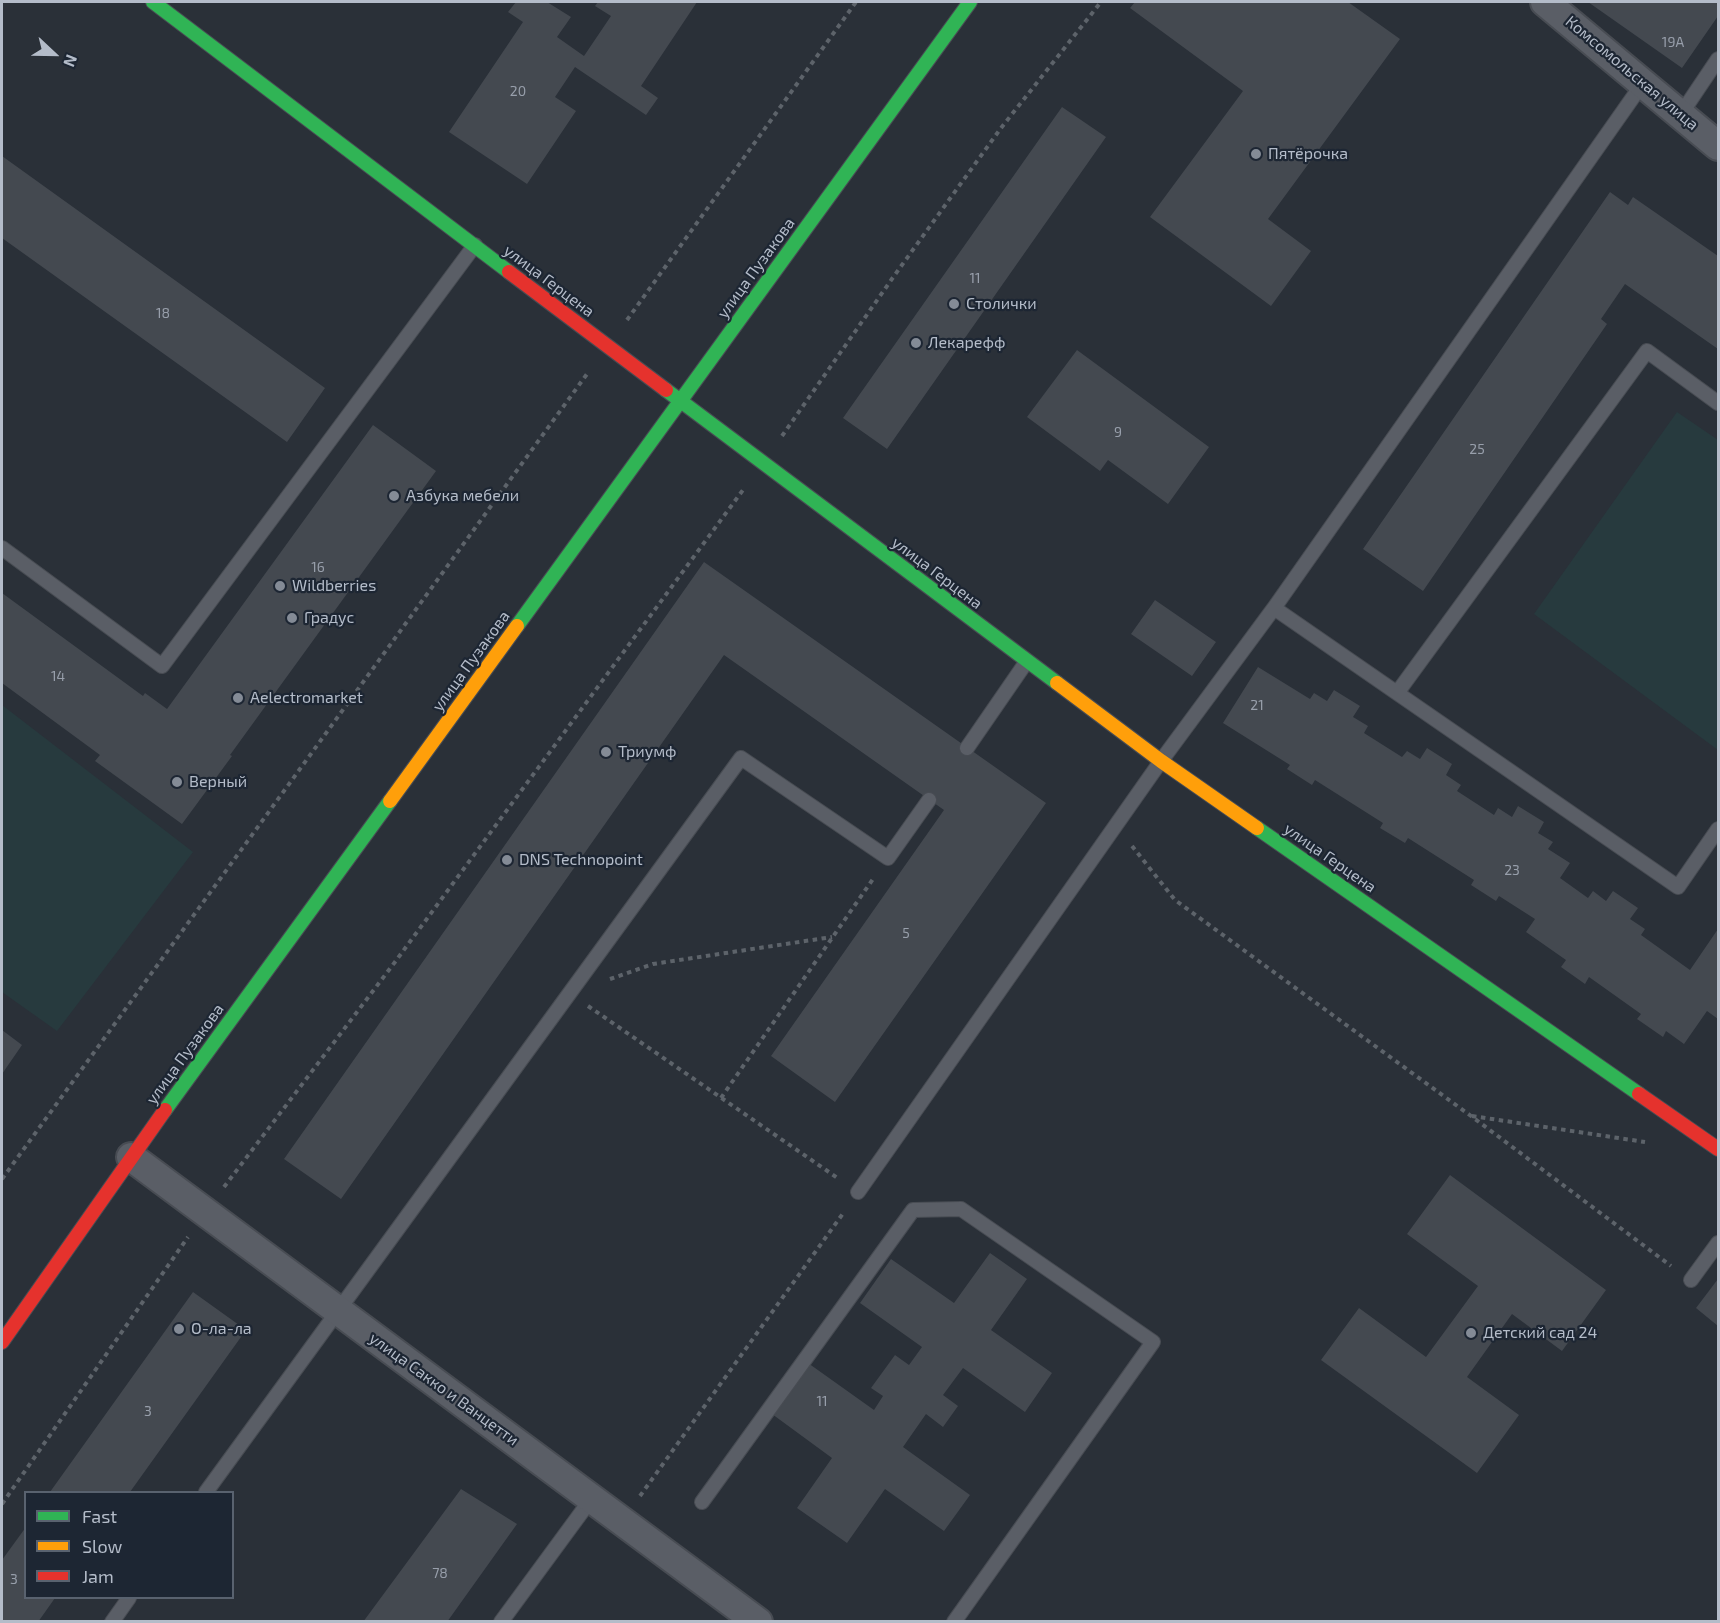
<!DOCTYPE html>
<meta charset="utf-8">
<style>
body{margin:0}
#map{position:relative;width:1720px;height:1623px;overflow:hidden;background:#2a3038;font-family:"Exo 2",sans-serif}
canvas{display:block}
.frame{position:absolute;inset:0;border:3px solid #b4bcc9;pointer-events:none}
.legend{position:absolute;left:24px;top:1491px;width:210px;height:108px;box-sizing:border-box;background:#1d2633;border:2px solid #59626f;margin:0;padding:8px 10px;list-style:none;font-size:18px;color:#b4bcc9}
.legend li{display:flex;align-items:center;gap:12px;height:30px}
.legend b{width:30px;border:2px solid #59626f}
.north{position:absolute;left:24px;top:24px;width:60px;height:60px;-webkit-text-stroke:4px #1d2633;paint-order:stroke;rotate:112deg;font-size:16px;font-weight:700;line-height:24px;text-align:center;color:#b4bcc9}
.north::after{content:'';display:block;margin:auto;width:21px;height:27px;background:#b4bcc9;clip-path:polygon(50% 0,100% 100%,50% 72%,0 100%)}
</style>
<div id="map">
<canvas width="1720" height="1623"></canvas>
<div class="frame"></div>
<ul class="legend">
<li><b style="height:8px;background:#30b455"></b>Fast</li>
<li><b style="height:8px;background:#ff9f0a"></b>Slow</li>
<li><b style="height:8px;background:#e5322d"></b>Jam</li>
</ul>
<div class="north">N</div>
</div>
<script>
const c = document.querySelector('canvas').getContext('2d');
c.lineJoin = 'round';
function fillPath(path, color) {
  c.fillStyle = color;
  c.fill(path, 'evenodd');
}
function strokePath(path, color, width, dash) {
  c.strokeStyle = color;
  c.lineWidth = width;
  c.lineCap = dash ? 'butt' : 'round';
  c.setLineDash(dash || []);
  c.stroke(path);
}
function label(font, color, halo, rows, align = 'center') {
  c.font = font + ' "Exo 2",sans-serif';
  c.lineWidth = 4.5;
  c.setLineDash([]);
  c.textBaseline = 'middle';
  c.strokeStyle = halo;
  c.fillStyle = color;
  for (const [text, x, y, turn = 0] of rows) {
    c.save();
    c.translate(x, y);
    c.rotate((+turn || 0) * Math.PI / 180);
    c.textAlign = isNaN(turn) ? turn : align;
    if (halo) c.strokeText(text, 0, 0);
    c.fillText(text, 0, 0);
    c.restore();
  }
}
fillPath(new Path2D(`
 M1677 412 1718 440V750L1534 614Z
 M2 705 193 852 57 1031 2 992Z`), '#273a3e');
fillPath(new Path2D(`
 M516 2H547L571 17 557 37 584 56 611 16 595 6 598 2H697L641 86 658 98 646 115 575 67 555 97 576 111 527 184 449 132 523 22 508 12Z
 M1135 2H1348L1400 39 1268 219 1311 251 1271 306 1150 217 1243 91 1130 8Z
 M1588 2H1718V16L1682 68Z
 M1062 107 1106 137 887 449 843 418Z
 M2 156 325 388 287 442 2 238Z
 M1610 192 1628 205 1633 197 1718 256V349L1625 284 1601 319 1607 324 1423 591 1363 549Z
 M1077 350 1209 447 1168 504 1108 460 1100 471 1027 417Z
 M373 425 436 471 230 755 232 756 182 824 95 761 100 755 2 683V593L143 696 145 693 167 709Z
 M704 562 1046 803 835 1102 771 1056 944 810 724 655 341 1199 284 1159Z
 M1155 600 1216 642 1192 676 1131 634Z
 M1258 667 1310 699 1314 693 1327 701 1334 690 1360 706 1353 717 1368 726 1364 733 1402 757 1407 751 1420 759 1427 748 1452 764 1446 775 1461 785 1457 791 1494 815 1498 808 1512 817 1518 806 1544 822 1538 833 1553 842 1548 849 1570 863 1560 878 1588 898 1593 891 1606 901 1613 891 1638 908 1630 919 1645 929 1641 935 1690 970 1718 929V1019L1707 1011 1684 1044 1666 1031 1663 1037 1637 1019 1641 1014 1589 977 1585 984 1561 967 1566 960 1526 932 1535 919 1499 896 1496 901 1471 885 1474 880 1408 838 1405 843 1380 828 1383 823 1315 780 1312 785 1287 769 1290 765 1223 723Z
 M2 1030 22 1045 2 1074Z
 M1450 1175 1606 1290 1562 1351 1512 1314 1467 1377 1519 1415 1477 1473 1321 1360 1359 1308 1426 1357 1478 1286 1407 1234Z
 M990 1253 1027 1279 991 1330 1052 1373 1025 1412 963 1368 943 1395 958 1406 943 1427 926 1414 903 1447 970 1495 944 1531 885 1489 847 1543 797 1508 832 1458 772 1414 808 1363 874 1410 883 1396 871 1388 895 1355 909 1365 922 1347 860 1303 891 1259 954 1303Z
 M1718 1279V1326L1696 1308Z
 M193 1292 246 1330 130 1492H50Z
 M461 1489 517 1524 447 1622H363Z
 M26 1527V1598H55L38 1622H2V1560Z`), '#444950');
const lane = new Path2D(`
 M1643 83 1274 608 1397 693 1647 351 1718 403
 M1681 114 1718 59
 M2 548 162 666 475 245
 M1397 693 1678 887 1718 829
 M967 748 1027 661
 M858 1192 1161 761 1274 608
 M1691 1280 1718 1243
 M206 1492 741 758 888 858 929 800
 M702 1502 913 1210 961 1209 1153 1342 954 1622
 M112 1622 129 1598
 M501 1622 592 1498`);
const street = new Path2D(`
 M1545 2 1718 146
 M131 1157 758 1622`);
const fast = new Path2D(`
 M153 2 509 272
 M666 390 1057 683
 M517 626 970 2
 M1257 828 1639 1094
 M165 1110 390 801`);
const slow = new Path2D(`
 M1057 683 1161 761 1257 828
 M390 801 517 626`);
const jam = new Path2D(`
 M509 272 666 390
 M1639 1094 1718 1149
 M2 1342 165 1110`);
strokePath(lane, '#484c53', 16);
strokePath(street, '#484c53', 32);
strokePath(fast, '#484c53', 16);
strokePath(slow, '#484c53', 16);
strokePath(jam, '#484c53', 16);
strokePath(new Path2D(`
 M627 320 856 2
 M782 436 894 276 1001 128 1101 2
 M1132 846 1175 900 1471 1116 1671 1266
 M610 979 653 964 832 937
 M588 1006 839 1179
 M721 1098 873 879
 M1472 1116 1645 1142
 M2 1179 587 374
 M224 1187 395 962 743 490
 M640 1496 844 1212
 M2 1504 188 1237`), '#5d636a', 4, [4.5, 4.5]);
strokePath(lane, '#5a5e66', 14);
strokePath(street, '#5a5e66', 28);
strokePath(fast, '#30b455', 14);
strokePath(slow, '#ff9f0a', 14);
strokePath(jam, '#e5322d', 14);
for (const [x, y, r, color] of [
 [1256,154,6,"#848b96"],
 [954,304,6,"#848b96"],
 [916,343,6,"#848b96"],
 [394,496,6,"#848b96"],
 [280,586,6,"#848b96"],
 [292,618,6,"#848b96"],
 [238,698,6,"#848b96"],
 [606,752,6,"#848b96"],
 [177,782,6,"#848b96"],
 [507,860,6,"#848b96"],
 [179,1329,6,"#848b96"],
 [1471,1333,6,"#848b96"]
]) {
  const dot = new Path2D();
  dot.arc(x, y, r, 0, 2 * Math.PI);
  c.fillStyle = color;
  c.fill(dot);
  strokePath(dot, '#1d2633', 2);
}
label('14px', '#989fab', null, [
 ["19А",1673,42],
 ["20",518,91],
 ["11",975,278],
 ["18",163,313],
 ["9",1118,432],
 ["25",1477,449],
 ["16",318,567],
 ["14",58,676],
 ["21",1257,705],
 ["23",1512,870],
 ["5",906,933],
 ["11",822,1401],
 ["3",148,1411],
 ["78",440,1573],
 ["3",14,1579]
]);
label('16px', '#b4bcc9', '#1d2633', [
 ["Комсомольская улица",1632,73,40],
 ["улица Пузакова",756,268,-54],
 ["улица Герцена",549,281,37],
 ["улица Герцена",937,573,37],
 ["улица Пузакова",471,661,-54],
 ["улица Герцена",1330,858,35],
 ["улица Пузакова",185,1054,-54],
 ["улица Сакко и Ванцетти",444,1389,36]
]);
label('16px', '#b4bcc9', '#1d2633', [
 ["Пятёрочка",1268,154],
 ["Столички",966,304],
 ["Лекарефф",928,343],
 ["Азбука мебели",406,496],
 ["Wildberries",292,586],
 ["Градус",304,618],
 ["Aelectromarket",250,698],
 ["Триумф",618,752],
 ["Верный",189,782],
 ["DNS Technopoint",519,860],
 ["О-ла-ла",191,1329],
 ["Детский сад 24",1483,1333]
], 'left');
</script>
